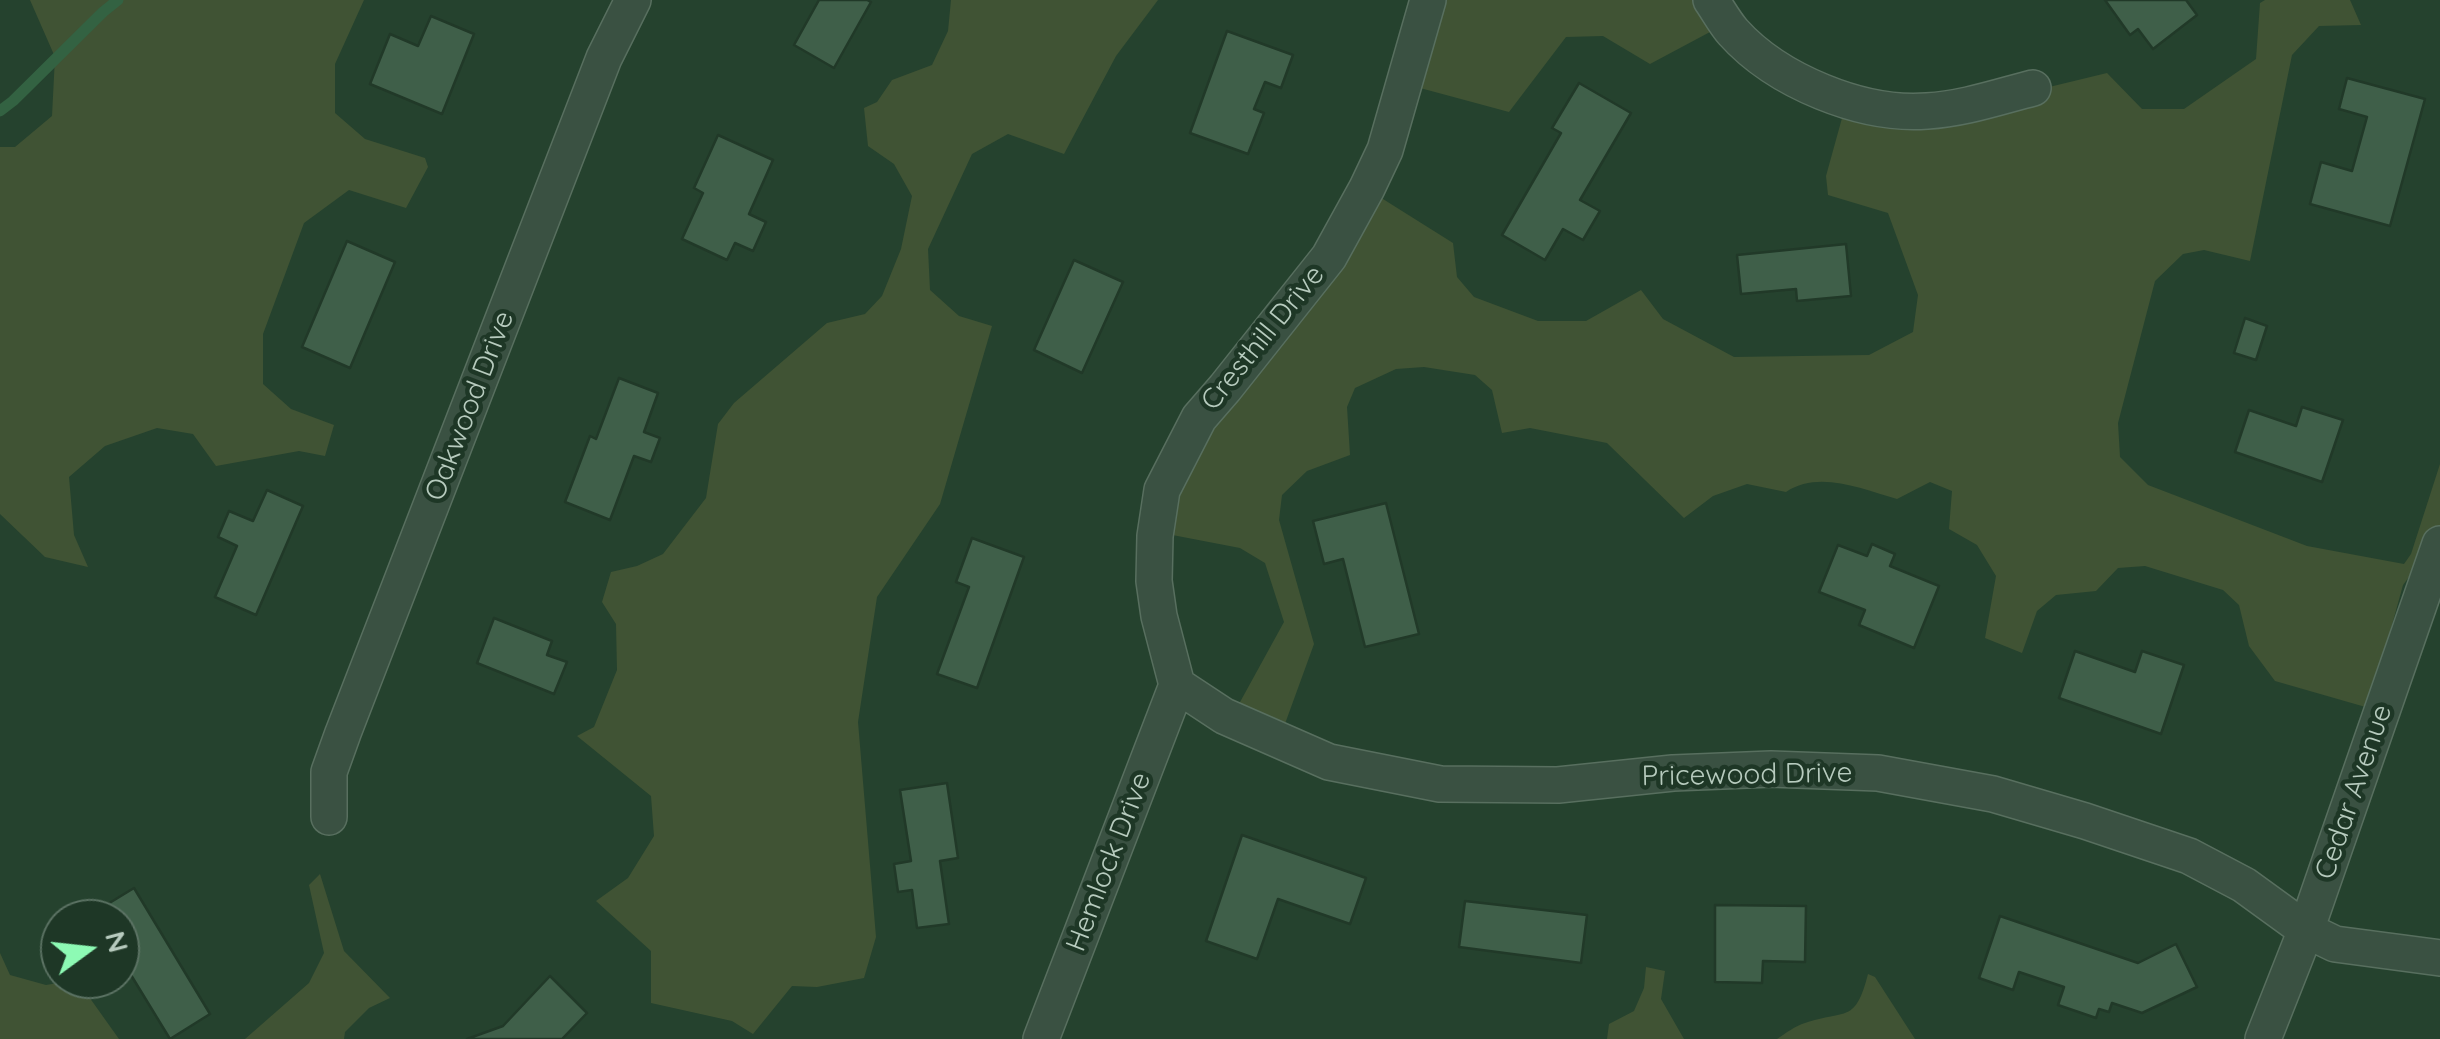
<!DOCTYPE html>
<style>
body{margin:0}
#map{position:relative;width:2440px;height:1039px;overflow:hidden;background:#25422e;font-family:Quicksand,sans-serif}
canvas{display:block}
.north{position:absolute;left:40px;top:899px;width:100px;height:100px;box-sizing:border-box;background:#1e3726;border:2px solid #5b7263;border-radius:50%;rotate:75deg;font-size:28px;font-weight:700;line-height:40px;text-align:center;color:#b7cbbe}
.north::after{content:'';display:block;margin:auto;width:35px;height:45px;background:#8dfab4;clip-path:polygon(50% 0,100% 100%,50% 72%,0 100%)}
</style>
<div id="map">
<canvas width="2440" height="1039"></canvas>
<div class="north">N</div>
</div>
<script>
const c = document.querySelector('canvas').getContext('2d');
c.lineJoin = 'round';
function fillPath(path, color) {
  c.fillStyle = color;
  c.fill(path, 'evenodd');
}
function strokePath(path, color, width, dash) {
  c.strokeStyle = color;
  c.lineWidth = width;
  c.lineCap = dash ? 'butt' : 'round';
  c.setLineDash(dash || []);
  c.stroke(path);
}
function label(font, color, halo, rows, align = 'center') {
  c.font = font + ' Quicksand,sans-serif';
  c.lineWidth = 9;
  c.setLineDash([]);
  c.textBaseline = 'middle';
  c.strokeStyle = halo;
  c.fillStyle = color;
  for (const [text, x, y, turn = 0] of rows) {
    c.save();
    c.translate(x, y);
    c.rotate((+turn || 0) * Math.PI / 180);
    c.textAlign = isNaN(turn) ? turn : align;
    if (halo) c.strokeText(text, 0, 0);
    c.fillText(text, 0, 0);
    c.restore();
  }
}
fillPath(new Path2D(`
 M30 0H364L335 64V113L365 139 425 158 428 167 406 208 349 190 304 223 263 334V384L291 409 334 425 325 456 299 451 216 466 193 434 157 428 105 446 69 477 74 535 88 567 45 557 0 514V147H15L52 116 55 57Z
 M951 0H1158L1116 56 1064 154 1008 134 972 154 928 249 930 290 959 316 992 326 940 504 877 597 858 722 876 937 864 978 817 987 792 986 753 1034 732 1021 651 1003V951L596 901 628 878 654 836 651 796 577 736 594 727 617 670 616 624 602 602 611 572 637 566 663 554 706 498 718 424 734 403 827 323 865 314 882 296 901 249 912 196 894 164 868 146 864 108 877 102 892 80 932 65 948 31Z
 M1432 0H1718L1725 24 1650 64 1603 36 1566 37 1509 112 1409 85Z
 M2265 0H2350L2361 25 2319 26 2292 55 2250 261 2204 250 2183 254 2155 281 2118 423 2120 457 2148 485 2307 546 2404 564 2411 554 2440 464V583L2409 577 2403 585 2369 708 2275 681 2249 646 2239 605 2223 590 2145 566 2118 568 2096 591 2056 595 2037 611 2022 653 1985 638 1996 576 1977 545 1949 529 1952 491 1930 482 1897 499C1861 489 1819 470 1786 492L1747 484 1713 496 1684 518 1607 443 1530 428 1502 433 1492 390 1475 375 1424 367 1396 369 1355 388 1347 407 1350 455 1307 471 1282 495 1279 520 1314 644 1282 732 1234 713 1284 622 1265 563 1240 548 1162 533 1172 469 1375 194 1453 243 1457 277 1474 297 1538 321H1586L1641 290 1663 319 1734 357 1869 355 1913 332 1918 295 1888 213 1828 195 1826 176 1847 100 2041 89 2107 73 2142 109H2184L2256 59 2260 3Z
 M320 874 344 951 390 998 369 1008 345 1032 344 1039H245L309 983 324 953 309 885Z
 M0 953 10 975 46 985 77 980 119 1039H0Z
 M1646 967 1665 971 1661 999 1684 1039H1607L1609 1024 1634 1011 1644 988Z
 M1868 974 1875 977 1915 1039H1777C1786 1033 1795 1026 1805 1023 1847 1009 1855 1024 1868 974Z`), '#405334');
strokePath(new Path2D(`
 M0 111 13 101 103 12 118 0`), '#336242', 11);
const building = new Path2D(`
 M819 0H867L871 2 834 68 794 45Z
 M2105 0H2186L2197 15 2153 49 2138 29 2130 35Z
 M431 16 474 34 442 114 370 84 390 34 418 46Z
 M1227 31 1293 55 1281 88 1265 82 1254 109 1264 113 1248 154 1190 133Z
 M2347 78 2425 99 2390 226 2310 204 2321 162 2352 171 2367 117 2339 109Z
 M1579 83 1631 113 1580 200 1600 211 1583 240 1563 229 1545 260 1502 235 1561 133 1552 128Z
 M718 135 773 160 749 214 766 222 753 251 735 243 727 260 682 239 703 193 694 188Z
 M347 241 395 262 350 368 302 347Z
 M1846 244 1851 296 1797 301 1796 289 1741 294 1737 255Z
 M1074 260 1123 282 1082 373 1034 350Z
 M2245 318 2267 326 2256 360 2234 353Z
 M619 378 658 393 644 432 660 438 651 462 634 456 610 520 565 502 590 436 596 439Z
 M2302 407 2343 420 2322 482 2235 452 2249 410 2296 426Z
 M267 490 303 506 256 615 215 597 237 546 218 537 229 511 253 521Z
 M1386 503 1419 634 1365 647 1343 559 1324 564 1313 521Z
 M972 538 1024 557 977 688 937 674 969 587 956 582Z
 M1872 544 1895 554 1890 566 1939 586 1914 648 1859 625 1865 610 1819 592 1838 545 1867 556Z
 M494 618 552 641 547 655 567 662 554 694 477 663Z
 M2075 651 2135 672 2142 651 2184 665 2161 734 2059 698Z
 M947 783 958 858 940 861 949 924 917 928 912 890 898 892 894 864 911 861 900 790Z
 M1242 835 1366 878 1350 924 1278 899 1257 959 1206 941Z
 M134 888 210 1014 170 1039 120 957V919H97L93 913Z
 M1465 901 1587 915 1581 963 1459 947Z
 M1715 905 1806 906 1805 962 1763 961 1762 983 1715 982Z
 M2000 916 2138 963 2176 944 2197 987 2142 1013 2112 1003 2109 1012 2099 1009 2096 1018 2058 1005 2064 987 2019 972 2013 990 1979 978Z
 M550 976 587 1013 562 1039H467L503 1026Z`);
fillPath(building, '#3f5f49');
strokePath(building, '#213928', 2.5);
const minor = new Path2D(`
 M1711 0C1718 10 1725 23 1733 32 1777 81 1862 116 1927 111 1963 109 1998 97 2033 88
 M1177 685 1224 716 1329 762 1440 784 1558 785 1673 773 1771 769 1878 773 1993 794 2085 821 2189 856 2244 885 2306 930 2335 944 2440 958
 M1177 685 1159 616 1154 581 1155 536 1162 490 1199 418 1225 388 1329 257 1367 188 1385 150 1428 0
 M329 817V772L343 733 604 58 633 0
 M1041 1039 1177 685
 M2263 1039 2306 930 2440 544`);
strokePath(minor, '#586f5f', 38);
strokePath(minor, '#3a5142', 35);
label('28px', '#b7cbbe', '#1e3726', [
 ["Cresthill Drive",1263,338,-51],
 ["Oakwood Drive",470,406,-69],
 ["Pricewood Drive",1747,775,-1],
 ["Cedar Avenue",2354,792,-71],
 ["Hemlock Drive",1109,862,-69]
]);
</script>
